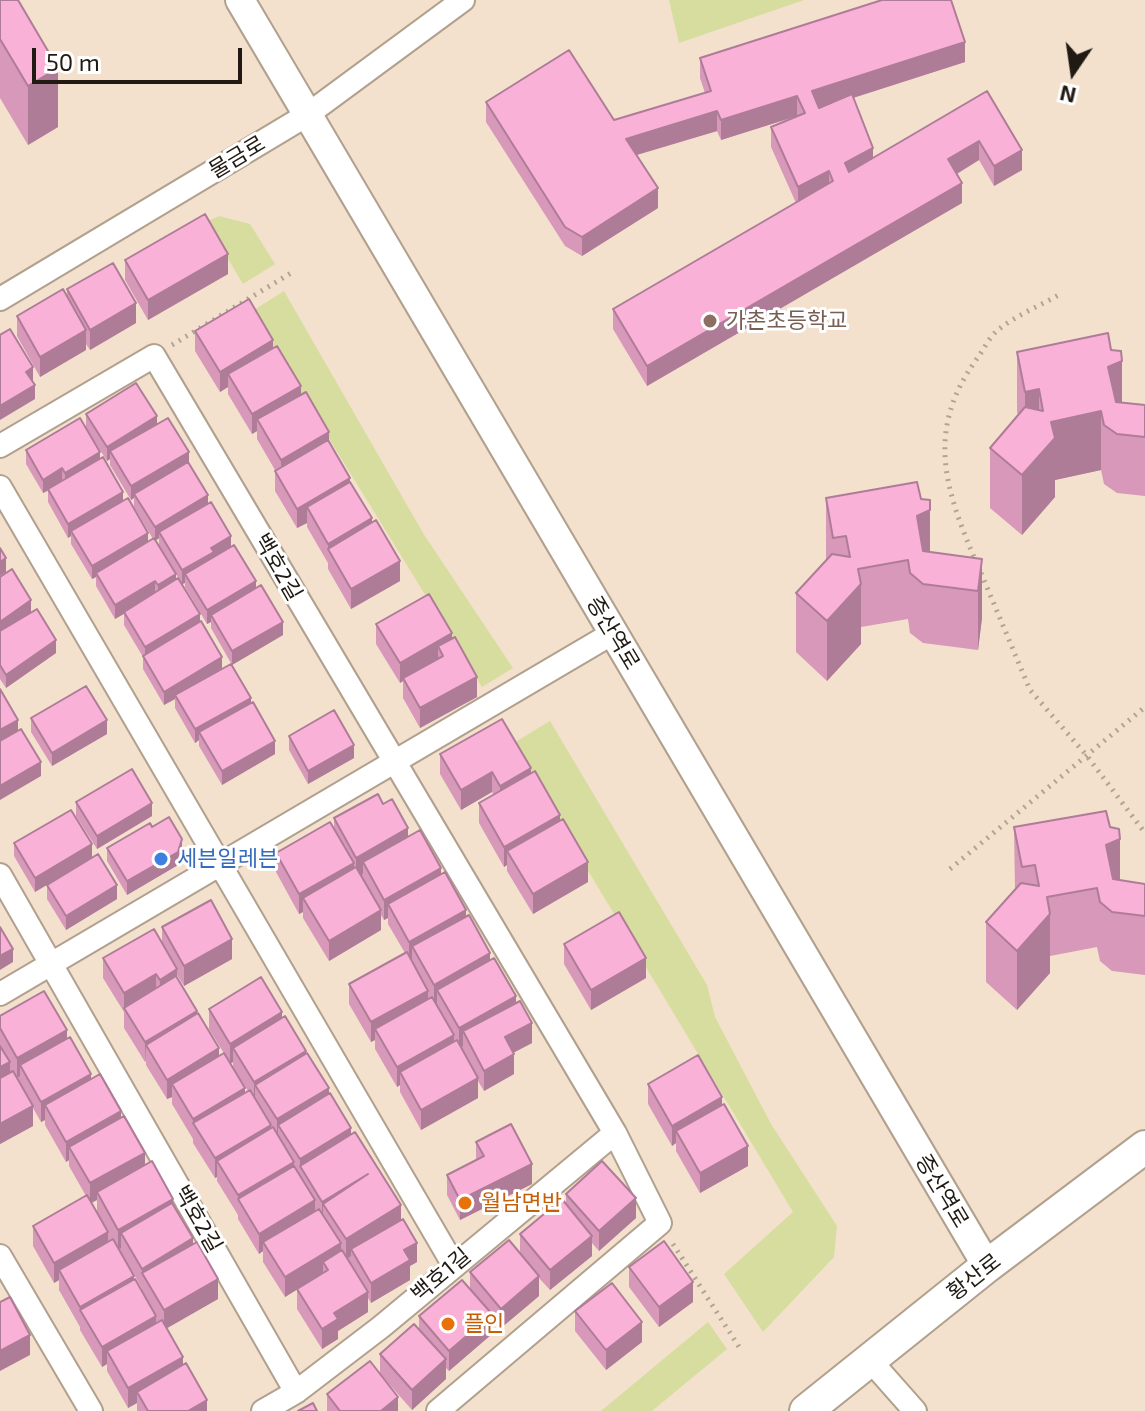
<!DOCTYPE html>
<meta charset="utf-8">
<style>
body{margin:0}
#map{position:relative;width:1145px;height:1411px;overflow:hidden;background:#f3e1cd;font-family:"Exo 2",sans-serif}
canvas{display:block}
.north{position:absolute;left:1033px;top:32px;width:80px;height:80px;-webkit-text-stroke:6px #fff;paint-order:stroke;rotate:193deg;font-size:22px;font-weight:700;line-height:32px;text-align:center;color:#201a13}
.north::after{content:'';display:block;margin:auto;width:28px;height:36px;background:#201a13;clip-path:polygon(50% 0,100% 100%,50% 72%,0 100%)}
.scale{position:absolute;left:32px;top:48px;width:210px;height:36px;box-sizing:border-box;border:4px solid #201a13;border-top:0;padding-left:10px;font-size:24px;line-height:28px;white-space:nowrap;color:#201a13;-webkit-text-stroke:6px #fff;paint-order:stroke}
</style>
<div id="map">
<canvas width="1145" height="1411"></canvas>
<div class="north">N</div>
<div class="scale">50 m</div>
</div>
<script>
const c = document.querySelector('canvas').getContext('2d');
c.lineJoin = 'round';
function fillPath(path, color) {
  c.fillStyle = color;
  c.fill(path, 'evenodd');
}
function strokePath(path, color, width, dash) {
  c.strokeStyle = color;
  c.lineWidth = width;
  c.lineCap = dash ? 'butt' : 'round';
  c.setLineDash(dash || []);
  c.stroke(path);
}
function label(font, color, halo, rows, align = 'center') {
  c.font = font + ' "Exo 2","Noto Sans KR",sans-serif';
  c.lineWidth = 6;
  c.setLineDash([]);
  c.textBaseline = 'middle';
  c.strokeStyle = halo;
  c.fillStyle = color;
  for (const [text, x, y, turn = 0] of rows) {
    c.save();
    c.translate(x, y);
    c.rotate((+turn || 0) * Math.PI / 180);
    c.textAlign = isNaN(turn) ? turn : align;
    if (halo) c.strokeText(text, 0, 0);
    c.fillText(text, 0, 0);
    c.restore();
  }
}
fillPath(new Path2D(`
 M669 0H804L679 43Z
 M219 216 250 224 275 264 243 284 206 222Z
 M284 291 423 533 513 668 482 687 251 312Z
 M550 721 707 985 715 1017 771 1124 837 1226 834 1257 763 1332 724 1274 793 1212 512 744Z
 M708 1322 727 1349 652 1411H601Z`), '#d6dd9e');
const minor = new Path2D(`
 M0 299 307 115 463 0
 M0 446 154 356 615 1133 660 1223 438 1411
 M0 487 453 1264
 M0 875 296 1392
 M0 994 613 633
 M0 1256 91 1411
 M869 1359 915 1411
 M263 1411 296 1392 381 1327 615 1133`);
const tertiary = new Path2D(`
 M240 0 987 1266`);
const secondary = new Path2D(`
 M806 1411 987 1266 1145 1147`);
strokePath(minor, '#b0a08d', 26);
strokePath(tertiary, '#b0a08d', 32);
strokePath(secondary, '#b0a08d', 36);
strokePath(new Path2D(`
 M172 345 291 273
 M977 564C945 490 925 431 976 360 983 351 989 337 998 330 1016 315 1042 305 1062 293
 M981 573 1030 690 1087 756 1145 833
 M950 869 1145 707
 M673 1244 741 1350`), '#b2a494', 5, [2, 6]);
strokePath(minor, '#fff', 22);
strokePath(tertiary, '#fff', 28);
strokePath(secondary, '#fff', 32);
fillPath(new Path2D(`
 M0 0 58 127 28 145 0 98Z
 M700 58 965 62 853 98 873 158 987 91 1022 170 994 186 979 160 957 174 962 203 647 386 613 329V309L796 203 771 147V127L797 116 721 140 717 131 637 155 658 208 582 256 565 246 486 122V102L614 120 705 93 700 78Z
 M125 260 228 274 148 320 125 280Z
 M67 289 136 323 90 350 86 344V350L40 377 17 336V316L67 295Z
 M195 331 273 348 329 442 372 523 400 581 351 609 328 569V563L307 527V523L297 528 275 491V470L257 439V431L252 434 228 394V387L220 392 195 351Z
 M1017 352 1122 402 1145 405V496L1117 493 1104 484 1101 470 1055 480V497L1022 535 990 508V448L1018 416 1017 411Z
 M86 414 157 424 189 463 208 504 231 546 283 635 232 665 211 628V622L207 624 185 587V583L182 584 159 546V538L155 541 176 579 200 621 222 668 251 703 275 754 222 785 199 746V740L195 743 175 708V699L164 705 143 669V657L124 625V614L115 619 96 586V577L92 579 71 544V536L68 538 48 502V491L43 493 26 464V450L100 458 123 501 148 541 153 539 134 507V498L131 500 110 465V459L107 461 86 428Z
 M826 498 930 552 982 559V618L978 650 923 643 910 633 908 619 861 627V644L827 681 796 652V593L826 560Z
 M0 577 31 613 56 653 6 688 0 679Z
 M376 624 452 638 477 697 420 728 403 698V681L400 683 376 644Z
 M31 718 107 734 52 766 31 732Z
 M289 736 354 758 308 784 289 750Z
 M440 754 531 773 560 820 588 882 533 914 507 871V865L504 867 479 823V803L494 795 492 792 461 810 440 774Z
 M76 802 152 816 97 849 76 816Z
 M383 804 408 837 441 874 516 1003 532 1043 513 1053 514 1074 484 1091 478 1081V1098L421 1130 400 1092V1085L397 1087 375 1049V1040L371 1042 349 1004V984L405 953 388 924V918L384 920 381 915V930L329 961 303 918V912L299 914 276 872V853L334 830V818Z
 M152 827 182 853 178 865 127 895 107 861V848Z
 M1014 827 1120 880 1145 884V975L1112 971 1100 961 1097 947 1050 956V973L1017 1010 986 982V922L1015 890Z
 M14 843 92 858 117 899 66 930 47 899V885L86 861 35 892 14 856Z
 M162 927 232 959 184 986 177 975V979L219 1056 230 1063 209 1029V1009L282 1018 306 1054 401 1220 417 1262 410 1266V1280L371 1303 368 1298V1312L338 1331V1339L322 1349 297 1309V1289L285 1297 263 1262V1251L259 1254 238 1219V1215L217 1181V1177L215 1178 193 1143V1139L172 1104V1097L167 1099 146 1065V1061L145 1062 124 1028V1012L103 978V958L162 943ZM233 1062V1068L248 1091 245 1093 230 1064Z
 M564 944 646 978 591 1010 564 964Z
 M0 1016 67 1038 91 1079 121 1117 145 1165 173 1205 218 1299 166 1328 183 1365 207 1411H137V1403L128 1408 107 1371V1364L102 1367 80 1330V1327L59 1290V1280L54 1283 33 1246V1226L86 1196 69 1166V1160L66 1162 45 1125V1120L41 1122 33 1108V1126L0 1144V1150ZM97 1200V1212L92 1203ZM131 1269 142 1289V1292L134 1279Z
 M648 1084 722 1105 748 1166 700 1193 676 1151V1143L672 1146 648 1104Z
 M476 1142 532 1184 460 1220 447 1195V1175L476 1160Z
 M566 1194 636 1218 599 1251 592 1243V1256L550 1290 539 1278V1296L501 1328 492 1318V1334L449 1371 446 1368V1379L412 1410 382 1376 398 1411H327V1394L380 1374V1354L419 1329V1316L470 1289V1272L520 1253V1234L566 1204Z
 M629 1267 693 1302 659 1327 629 1287Z
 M575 1311 642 1342 606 1370 575 1331Z`), '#d798ba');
fillPath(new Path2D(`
 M965 42V62L812 111V91Z
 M58 68V127L28 145V86Z
 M797 96V116L721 140V120Z
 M717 111V131L626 158V139Z
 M979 141V160L948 179V159Z
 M873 148V168L845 182V163Z
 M1022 150V170L994 186V166Z
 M829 171V191L798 207V187Z
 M962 183V203L647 386V366Z
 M658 188V208L582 256V237Z
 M228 254V274L148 320V300Z
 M136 303V323L90 350V330Z
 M86 330V350L40 377V357Z
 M273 340V360L228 374V387L220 392V372Z
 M1122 361V420L1108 426V367Z
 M33 367V381L26 385V372Z
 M35 385V399L0 420V406Z
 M301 386V406L257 419V431L252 434V414Z
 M1039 389V448L1025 451V392Z
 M1101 411V470L1055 480V497L1022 535V475L1051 422Z
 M157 416V429L110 451V459L107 461V447Z
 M329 432V452L281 480V460Z
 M100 452V465L65 486V473Z
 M189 452V465L134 494V498L131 500V486Z
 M62 468V482L43 493V480Z
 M350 478V498L307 507V523L297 528V509Z
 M123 492V506L71 531V536L68 538V524Z
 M208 495V509L159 532V538L155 541V527Z
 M930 510V570L917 575V516Z
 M372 518V538L328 550V544Z
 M148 533V547L96 573V577L92 579V566Z
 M231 536V550L185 574V583L182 584V570L211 548Z
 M6 558V572L0 576V562Z
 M982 559V618L978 650V591Z
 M400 561V581L351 609V589Z
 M176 574V588L158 599V585Z
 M155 581V595L115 619V605Z
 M256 581V595L211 615V622L207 624V610Z
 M861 584V644L827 681V621Z
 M31 600V613L0 635V622Z
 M200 614V627L145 661V647Z
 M283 622V635L232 665V651Z
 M452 633V653L443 656 438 646V661L403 678V681L400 683V663Z
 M56 640V653L6 688V675Z
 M222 657V671L175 695V699L164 705V692Z
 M477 677V697L420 728V708Z
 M251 698V711L199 732V740L195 743V729Z
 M18 720V733L0 743V730Z
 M107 720V734L52 766V753Z
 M275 741V754L222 785V771Z
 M354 745V758L308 784V771Z
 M41 762V776L0 800V786Z
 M531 768V788L500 806V786Z
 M492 772V792L461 810V790Z
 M152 803V816L97 849V836Z
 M560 815V835L507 851V865L504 867V847Z
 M408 828V848L363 862V874L356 878V858Z
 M182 839V853L178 865 127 895V881Z
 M1120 839V898L1106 904V845Z
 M92 844V858L35 892V878Z
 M588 862V882L533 914V894Z
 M354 863V883L303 898V912L299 914V894Z
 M441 868V888L388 904V918L384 920V900Z
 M117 885V899L66 930V916Z
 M381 910V930L329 961V941Z
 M466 910V930L412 946V961L409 962V942Z
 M1050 914V973L1017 1010V951Z
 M232 939V959L184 986V966Z
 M13 949V962L0 970V956Z
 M490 953V973L437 990V1003L434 1005V985Z
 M646 958V978L591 1010V990Z
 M177 969V989L160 1000V980Z
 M156 974V994L124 1008V1013V993Z
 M428 991V1011L375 1029V1040L371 1042V1022Z
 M516 996V1016L463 1031V1046L459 1048V1028Z
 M197 1011V1031L146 1045 145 1062V1042Z
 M282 1012V1032L233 1048V1062L230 1064V1044Z
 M532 1023V1043L505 1057V1037Z
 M67 1030V1050L20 1065V1076L17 1078V1058Z
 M454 1035V1055L400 1072V1085L397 1087V1067Z
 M219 1048V1068L172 1084V1097L167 1099V1080Z
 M306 1051V1071L255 1085V1101L254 1102V1082Z
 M514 1054V1074L484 1091V1071Z
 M10 1062V1082L0 1087V1067Z
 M91 1074V1094L45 1105V1120L41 1122V1102Z
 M478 1078V1098L421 1130V1110Z
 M245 1088V1107L193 1123V1139V1119Z
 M329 1088V1108L278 1125V1138L277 1139V1119Z
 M722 1097V1117L676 1131V1143L672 1146V1126Z
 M33 1106V1126L0 1144V1150V1124Z
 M121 1111V1131L69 1147V1160L66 1162V1142Z
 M271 1125V1145L217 1161V1177L215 1178V1158Z
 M351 1128V1148L300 1166V1179V1159Z
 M748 1146V1166L700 1193V1173Z
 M145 1153V1172L97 1192V1200L90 1203V1183Z
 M294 1162V1182L238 1199V1215V1195Z
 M532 1164V1184L460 1220V1200Z
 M368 1174 323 1204V1221L322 1222V1202Z
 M636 1198V1218L599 1251V1231Z
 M173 1199V1218L121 1233V1248L118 1250V1230Z
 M315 1200V1220L263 1242V1251L259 1254V1234Z
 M401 1205V1225L351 1249V1256L346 1259V1239Z
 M108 1232V1252L59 1270V1280L54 1283V1263Z
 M592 1236V1256L550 1290V1270Z
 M193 1238V1258L142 1273V1289V1269Z
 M341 1243V1263L328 1270 323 1262V1274L285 1297V1277Z
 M417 1243V1262L410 1266V1280L371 1303V1283L404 1250Z
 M134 1276V1296L80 1310V1327V1307Z
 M539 1276V1296L501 1328V1309Z
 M218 1279V1299L164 1330V1310Z
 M693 1282V1302L659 1327V1307Z
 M368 1292V1312L338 1331V1339L322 1349V1329L334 1313Z
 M492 1314V1334L449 1371V1351Z
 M156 1316V1336L107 1351V1364L102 1367V1347Z
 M642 1322V1342L606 1370V1350Z
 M30 1335V1355L0 1371V1351Z
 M183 1357V1377L137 1392V1403L128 1408V1388Z
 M446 1359V1379L412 1410V1390Z
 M398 1397V1411H381Z
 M207 1400V1411H188Z`), '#af7c97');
const building = new Path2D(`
 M0 0H18L58 68 28 86 0 39Z
 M882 0H951L965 42 812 91 819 108 852 94 873 148 845 163 849 172 987 91 1022 150 994 166 979 141 948 159 962 183 647 366 613 309 833 181 829 171 798 187 771 127 805 113 797 96 721 120 717 111 626 139 658 188 582 237 565 227 486 102 569 50 614 120 711 91 700 58Z
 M205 214 228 254 148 300 125 260Z
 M113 263 136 303 90 330 67 289Z
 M63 289 86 330 40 357 17 316Z
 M249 299 273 340 220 372 195 331Z
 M10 329 33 367 26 372 35 385 0 406V335Z
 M1108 333 1111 350 1121 351 1122 361 1108 367 1116 402 1145 405V437L1117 434 1104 425 1101 411 1051 422 1055 438 1022 475 990 448 1025 407 1043 411 1039 389 1025 392 1017 352Z
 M277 346 301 386 252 414 228 374Z
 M136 383 157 416 107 447 86 414Z
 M306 392 329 432 281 460 257 419Z
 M80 418 100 452 65 473 62 468 43 480 26 450Z
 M168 418 189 452 131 486 110 451Z
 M328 440 350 478 297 509 275 471Z
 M103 457 123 492 68 524 48 489Z
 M188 462 208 495 155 527 134 494Z
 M350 482 372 518 328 544 307 507Z
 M917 482 921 499 930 500V510L917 516 923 551 982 559 978 591 923 584 910 573 908 560 858 569 861 584 827 621 796 593 832 554 850 557 846 536 833 538 826 498Z
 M128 498 148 533 92 566 71 531Z
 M211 502 231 536 211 548 214 552 182 570 159 532Z
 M376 520 400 561 351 589 328 549Z
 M154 538 176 574 158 585 155 581 115 605 96 573Z
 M234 545 256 581 207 610 185 574Z
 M0 548 6 558 0 562Z
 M12 569 31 600 0 622V577Z
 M178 578 200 614 145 647 124 612Z
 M261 585 283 622 232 651 211 615Z
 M429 594 452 633 400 663 376 624Z
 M37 609 56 640 6 675 0 665V631Z
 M201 621 222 657 164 692 143 656Z
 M455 637 477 677 420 708 403 678 443 656 438 646Z
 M231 664 251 698 195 729 175 695Z
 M86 686 107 720 52 753 31 718Z
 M0 689 18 720 0 730Z
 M253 702 275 741 222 771 199 732Z
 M334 710 354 745 308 771 289 736Z
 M502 719 531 768 500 786 492 772 461 790 440 754Z
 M21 729 41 762 0 786V741Z
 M132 769 152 803 97 836 76 802Z
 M535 771 560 815 504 847 479 803Z
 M378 794 383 804 392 799 408 828 356 858 334 818Z
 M71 810 92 844 35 878 14 843Z
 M1106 811 1110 827 1119 829 1120 839 1106 845 1113 879 1145 884V916L1112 912 1100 902 1097 888 1047 897 1050 914 1017 951 986 922 1021 883 1039 886 1035 865 1022 867 1014 827Z
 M169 817 182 839 178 852 127 881 107 848 150 823 152 827Z
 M563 819 588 862 533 894 507 851Z
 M330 822 354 863 299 894 276 853Z
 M420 830 441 868 384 900 363 862Z
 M98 854 117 885 66 916 47 885Z
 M356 867 381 910 329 941 303 898Z
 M445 872 466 910 409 942 388 904Z
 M211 900 232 939 184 966 162 927Z
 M619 912 646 958 591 990 564 944Z
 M469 915 490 953 434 985 412 946Z
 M0 927 13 949 0 956Z
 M154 929 177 969 160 980 156 974 124 993 103 958Z
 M407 952 428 991 371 1022 349 984Z
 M494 958 516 996 459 1028 437 990Z
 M176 976 197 1011 145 1042 124 1008Z
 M261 977 282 1012 230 1044 209 1009Z
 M44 991 67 1030 17 1058 0 1028V1016Z
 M432 997 454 1035 397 1067 375 1029Z
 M520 1001 532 1023 505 1037 514 1054 484 1071 463 1031Z
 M198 1013 219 1048 167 1080 146 1045Z
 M285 1016 306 1051 254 1082 233 1048Z
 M70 1037 91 1074 41 1102 20 1065Z
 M457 1040 478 1078 421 1110 400 1072Z
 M0 1046 10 1062 0 1067Z
 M224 1053 245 1088 193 1119 172 1084Z
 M307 1053 329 1088 277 1119 255 1085Z
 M698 1055 722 1097 672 1126 648 1084Z
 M13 1071 33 1106 0 1124V1078Z
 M100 1074 121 1111 66 1142 45 1105Z
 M250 1090 271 1125 215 1158 193 1123Z
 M330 1093 351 1128 300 1159 278 1125Z
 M724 1104 748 1146 700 1173 676 1131Z
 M124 1116 145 1153 90 1183 69 1147Z
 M511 1124 532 1164 460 1200 447 1175 484 1156 476 1142Z
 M273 1127 294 1162 238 1195 217 1161Z
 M355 1132 401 1205 346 1239 323 1204 368 1174 322 1202 300 1166Z
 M152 1161 173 1199 118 1230 97 1192Z
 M602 1161 636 1198 599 1231 566 1194Z
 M294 1166 315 1200 259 1234 238 1199Z
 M87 1195 108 1232 54 1263 33 1226Z
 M562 1199 592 1236 550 1270 520 1234Z
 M172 1203 193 1238 142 1269 121 1233Z
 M319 1209 341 1243 285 1277 263 1242Z
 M403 1219 417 1243 404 1250 410 1260 371 1283 351 1249Z
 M113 1239 134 1276 80 1307 59 1270Z
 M509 1240 539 1276 501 1309 470 1272Z
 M664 1241 693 1282 659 1307 629 1267Z
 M197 1242 218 1279 164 1310 142 1273Z
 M342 1250 368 1292 334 1313 338 1319 322 1329 297 1289 328 1270 323 1262Z
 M135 1279 156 1316 102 1347 80 1310Z
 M462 1280 492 1314 449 1351 419 1316Z
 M612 1283 642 1322 606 1350 575 1311Z
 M10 1297 30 1335 0 1351V1302Z
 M162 1320 183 1357 128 1388 107 1351Z
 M414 1324 446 1359 412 1390 380 1354Z
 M370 1361 398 1397 381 1411H340L327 1394Z
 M186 1363 207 1400 188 1411H148L137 1392Z
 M313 1403 317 1411H298Z`);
fillPath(building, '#fab1d8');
strokePath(building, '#af7c97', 2);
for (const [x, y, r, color] of [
 [710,321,8,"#8d6e63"],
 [161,859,8,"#3f7fe0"],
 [465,1203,8,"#e8710a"],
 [448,1324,8,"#e8710a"]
]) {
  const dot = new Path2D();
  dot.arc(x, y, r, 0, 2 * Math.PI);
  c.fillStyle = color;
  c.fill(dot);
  strokePath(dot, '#fff', 3);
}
label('22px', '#201a13', '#fff', [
 ["물금로",237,157,-31],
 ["백호2길",278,567,60],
 ["증산역로",613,633,59],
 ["증산역로",942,1191,59],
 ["백호2길",198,1219,60],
 ["백호1길",441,1275,-40],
 ["황산로",974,1277,-38]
]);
label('22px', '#785e54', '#fff', [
 ["가촌초등학교",726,321]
], 'left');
label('22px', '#366cbe', '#fff', [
 ["세븐일레븐",177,859]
], 'left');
label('22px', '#c56008', '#fff', [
 ["월남면반",481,1203],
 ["플인",464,1324]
], 'left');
</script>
